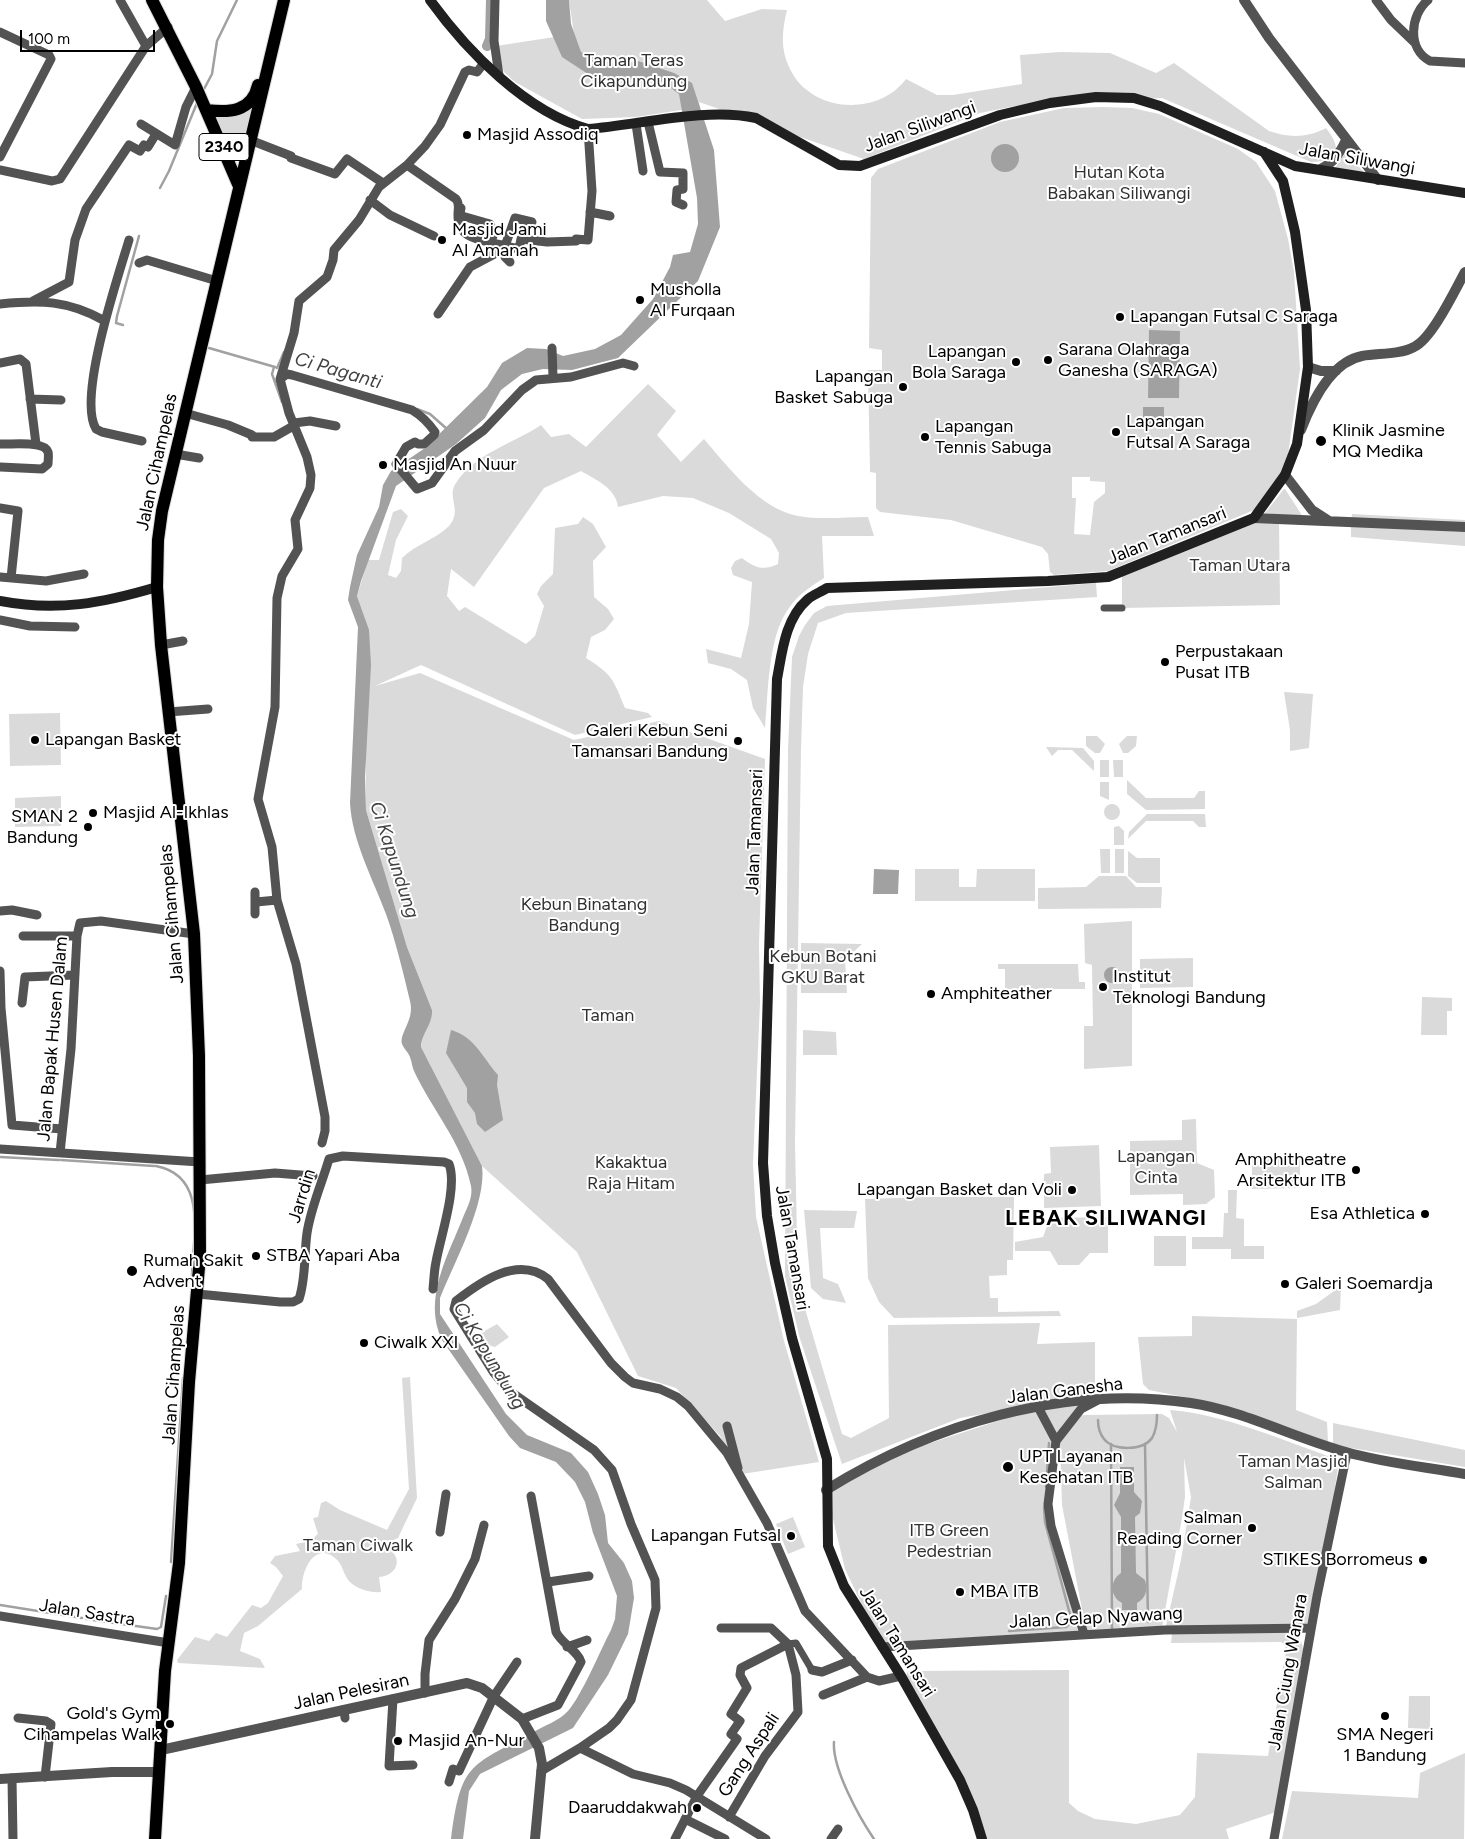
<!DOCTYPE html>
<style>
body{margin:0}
#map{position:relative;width:1465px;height:1839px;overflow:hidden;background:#fff;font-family:Figtree,sans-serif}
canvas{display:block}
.scale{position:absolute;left:20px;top:30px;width:135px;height:22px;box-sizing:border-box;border:2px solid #000;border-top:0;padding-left:6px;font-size:15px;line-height:18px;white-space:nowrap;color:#000;-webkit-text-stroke:4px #fff;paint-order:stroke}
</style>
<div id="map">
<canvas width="1465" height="1839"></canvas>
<div class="scale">100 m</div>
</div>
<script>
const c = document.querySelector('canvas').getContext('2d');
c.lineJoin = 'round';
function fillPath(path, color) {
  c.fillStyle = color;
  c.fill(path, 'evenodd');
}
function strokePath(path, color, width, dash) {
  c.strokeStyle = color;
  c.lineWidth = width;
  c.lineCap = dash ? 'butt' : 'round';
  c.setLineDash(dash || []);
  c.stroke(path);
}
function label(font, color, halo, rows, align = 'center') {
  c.font = font + ' Figtree,sans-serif';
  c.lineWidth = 4;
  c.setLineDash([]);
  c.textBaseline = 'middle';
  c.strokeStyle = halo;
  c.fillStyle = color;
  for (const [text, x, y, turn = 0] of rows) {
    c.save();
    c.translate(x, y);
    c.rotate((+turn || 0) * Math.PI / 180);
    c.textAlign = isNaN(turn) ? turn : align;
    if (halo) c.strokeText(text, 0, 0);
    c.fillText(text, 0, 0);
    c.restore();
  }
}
fillPath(new Path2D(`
 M569 0H707L725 21 762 9 787 10C782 30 780 50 790 69 811 113 878 117 906 79L937 95H953L1022 84 1020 55 1060 52 1110 53 1156 73 1174 63 1269 131C1289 138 1307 138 1326 128 1342 148 1340 162 1311 162L1162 98 1015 106 980 113 864 159 699 102 700 107 636 117 582 119 515 82 504 72 496 46 574 34Z
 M253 104 240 155 238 158 235 156 213 115C227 120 243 114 253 104Z
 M1103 107 1132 108 1159 114 1238 149 1256 162 1275 191 1288 239 1294 272 1300 369 1288 455 1283 473 1254 510 1108 571 1054 575 1050 572 1048 554 1042 547 951 520 880 512 876 508V473L870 472 868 370H882V350L869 348 871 178 878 169 1000 122 1064 108ZM1072 477H1090V481L1105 482V493L1094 502 1090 535 1074 534 1076 498H1072Z
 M1346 152 1367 176 1333 171Z
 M648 384 676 411 657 435 681 462 704 439C728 467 760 509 798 516 820 520 845 517 868 517L874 536H822L824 578C810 587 796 596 787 611 768 638 768 695 765 728L753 708 747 680 731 669 708 663 706 649 741 658 749 624 752 582 733 575 731 568 735 561 742 558C755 568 763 571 778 564L779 553 771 539 729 513 693 498 663 496 618 507C616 488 596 480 581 471L544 488 474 587 451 569 447 596 459 611 465 607 526 644 535 636 544 606 537 594 541 586 553 574 555 528 578 524 583 517 593 524 606 547 593 561 594 597 608 609 614 619 605 630 591 637 586 658C613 675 613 679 625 708L648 713 652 717 575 735 421 665 375 686 420 673 574 740 659 721 765 759 759 944 760 1003 753 1164 756 1217 784 1341 819 1462 742 1474 720 1436 676 1388 638 1376 577 1252 482 1166 421 1047C421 1033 431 1024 432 1010L407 947 366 810 365 619 357 596 368 560H379L393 512 401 509 408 516 396 540 388 575 396 578 401 571 402 558C416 544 435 540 449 526 463 510 446 497 456 483 475 453 513 444 541 425L551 437 569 434 586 447Z
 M1284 489H1285L1303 517 1265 513Z
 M1352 514 1465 520V528L1351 522Z
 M1254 518 1279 520 1280 605 1122 608V573Z
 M1351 526 1465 532V546L1351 537Z
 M1096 583 1097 597 846 613 818 623 808 654 803 687 801 749 795 1143 798 1285 842 1434 851 1438 889 1418 888 1325 1040 1323 1037 1344 1095 1342V1387L1086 1396 960 1418 842 1464 800 1339 785 1276 788 749 792 657 799 636 805 625 814 613 827 606Z
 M1284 692 1313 694 1309 748 1290 751V730Z
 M60 713 61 765 10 766 9 714Z
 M1086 736H1097L1105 744 1100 753H1095L1086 746Z
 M1127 736H1137L1136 746 1128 753H1123L1119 744Z
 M1046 747 1083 748 1094 761V771L1072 750H1058L1052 756Z
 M1100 760H1109V777H1100Z
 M1113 760H1123V777H1114Z
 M1127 780 1146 798H1194L1199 791H1205V809L1146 810 1127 794Z
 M1100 782H1109V800L1100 796Z
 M61 796V826L15 827V798Z
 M1104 812a8 8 0 1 1 16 0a8 8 0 1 1-16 0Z
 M1147 814H1205L1206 827H1199L1193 821H1146L1128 839 1129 832Z
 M1119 826 1124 831V845H1114V827Z
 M1100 849H1110V873H1101Z
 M1115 849H1124V873H1115Z
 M1128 851 1137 858H1160V883H1137L1128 876Z
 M915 869H959V887H976L977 869H1035V901H915Z
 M1099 876H1126L1136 887H1162L1161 908 1038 909V888L1086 887Z
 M1132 921V1066L1084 1069V1026H1093L1092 965 1085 963 1084 924Z
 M801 943 862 944 845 960 847 993H801Z
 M1193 958V987L1140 988V959Z
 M998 964H1078L1079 982H1085V989H1005V969H998Z
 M1422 997 1452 998V1011H1447V1035H1421Z
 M803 1030 836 1032 837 1055H803Z
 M1196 1119 1197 1163 1214 1170 1215 1197 1206 1204 1183 1205V1194L1130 1195V1141L1182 1140V1120Z
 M1099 1145 1101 1206 1044 1208V1174L1051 1173 1050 1147Z
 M1252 1159H1300V1188L1252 1189Z
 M1228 1190H1237L1236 1218 1244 1219V1246H1264V1259H1231V1249H1192V1237H1223L1224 1213H1228Z
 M927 1197H1014L1013 1260H1007V1275L989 1276 990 1298H998V1312L1059 1311 1061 1316 894 1318 879 1302 868 1278 865 1199Z
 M804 1210 857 1211 854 1228H820L823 1278 838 1284 846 1303 823 1299 811 1288Z
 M1108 1217V1253H1090L1079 1265H1058L1050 1251H1015V1242L1043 1237 1050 1218Z
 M1154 1236H1186V1266H1154Z
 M1341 1286 1340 1310 1297 1318V1311L1316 1304Z
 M1192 1316 1297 1319 1296 1410 1327 1422 1328 1442 1224 1405 1149 1390 1143 1384 1138 1337 1192 1336Z
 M497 1324 509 1337 495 1347 482 1343 476 1336Z
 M410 1377 417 1498 398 1538 391 1541 383 1540V1546C403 1553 401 1575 379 1577L381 1592C371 1593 356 1589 349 1581 343 1574 343 1564 335 1558 314 1541 301 1572 302 1589L258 1626 244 1633 240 1651 260 1659 265 1668 178 1663 177 1660 195 1637 209 1641 216 1633 227 1637 252 1605 261 1608 268 1603 283 1576 276 1567 270 1563 275 1556 300 1551 296 1544 310 1541 318 1534 313 1518 318 1517 321 1503 326 1501 340 1510 387 1530 409 1489 402 1378Z
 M1080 1406 1058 1436 1040 1409Z
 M1038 1408 1053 1441 1047 1516 1078 1632 882 1647 845 1569 826 1490 915 1448Z
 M1170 1410C1224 1414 1287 1442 1339 1460L1324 1564 1311 1628 1165 1630 1181 1560 1191 1497 1184 1458 1185 1497 1182 1518 1162 1627 1090 1632 1086 1630 1062 1505 1060 1440 1080 1416 1084 1415 1162 1414 1169 1418 1177 1432Z
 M1333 1423 1465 1450V1467L1333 1445Z
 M793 1517 805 1547 788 1554 776 1524Z
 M1288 1632C1299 1636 1303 1640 1303 1652L1276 1812 1226 1829 1229 1839H979L965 1780 905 1678 908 1671 1069 1670V1803L1078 1811 1095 1819 1136 1824 1180 1815 1195 1797 1197 1753 1268 1756 1286 1651 1285 1645 1281 1642 1171 1643 1172 1634Z
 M1409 1696H1430V1729L1408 1728Z
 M1465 1753 1464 1839H1282L1292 1791 1418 1798 1420 1773Z`), '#dadada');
fillPath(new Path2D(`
 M546 0H569L571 24 581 52 617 65 638 61 674 73 692 83 714 150 720 227 698 281 618 358 572 370 543 369 522 374 501 390 485 418 456 444 396 486 361 581 357 596 369 630 371 665 365 777 366 810 407 947 432 1010C433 1024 421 1034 421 1047L482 1166C487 1203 454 1263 440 1298V1314L506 1414 527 1435 571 1453 588 1472 598 1494 605 1515 608 1543 624 1563 632 1581 634 1598 628 1634 608 1675 573 1728 480 1774 469 1791 463 1839H451C461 1764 468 1767 532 1733 543 1726 559 1721 568 1711 582 1695 600 1651 611 1630L615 1619 617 1596 593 1533 585 1502 575 1482 556 1462 520 1448 509 1436 442 1340C422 1298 449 1254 464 1215 468 1206 473 1196 471 1186 462 1142 432 1110 414 1071 412 1067 412 1062 410 1057 408 1052 404 1049 402 1044 399 1033 415 1020 410 1001 403 972 396 942 386 914 373 879 352 841 350 803L358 627 348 600 350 587 357 555 379 507 383 485 391 471 425 448 487 387 502 363 527 348 546 349 563 356 595 349 621 335 653 299 670 267 673 255 690 252 698 224 697 198 679 94 663 82 591 76 562 57 546 21Z
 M991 158a14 14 0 1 1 28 0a14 14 0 1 1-28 0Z
 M1149 330 1180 331 1179 398H1148Z
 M1143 407H1164V427H1143Z
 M874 869 899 870 898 894H873Z
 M1104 975a8 8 0 1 1 16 0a8 8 0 1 1-16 0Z
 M451 1030C475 1037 483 1058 498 1075L497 1085 503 1120 485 1132 477 1124 475 1113 467 1102V1088L446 1053Z
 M1120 1467H1134V1492L1142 1501 1140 1513 1135 1517 1136 1573 1145 1580C1148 1590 1146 1598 1137 1603V1610H1122V1603C1109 1596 1110 1580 1121 1573V1517L1114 1505 1120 1493Z`), '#a1a1a1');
strokePath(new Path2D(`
 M203 91 212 74 217 41 237 0
 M160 188 169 171 197 103
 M123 325 116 323 117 316 139 236
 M209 348 275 367
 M274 367 272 374 282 402
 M277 368 284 352
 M417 409 430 414 447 429
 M0 1157 59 1160
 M61 1160 154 1166
 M156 1166C208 1176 193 1235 192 1276
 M1098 1420C1098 1427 1100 1434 1104 1439 1113 1451 1143 1451 1152 1438 1156 1431 1157 1423 1157 1415
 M1111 1444 1112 1630
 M1145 1444 1148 1622
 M1046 1487 1049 1443
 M171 1562 183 1378
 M0 1605 82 1618
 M86 1619 157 1629 161 1627 166 1596
 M1009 1631 1066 1627 1070 1623 1071 1618 1045 1522 1044 1507
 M834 1742C832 1768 859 1817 874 1839`), '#a1a1a1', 2.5);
strokePath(new Path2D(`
 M487 46 490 39 491 0`), '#a1a1a1', 10);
const primary = new Path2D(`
 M152 0 196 87 238 184
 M206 110C229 113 252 112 258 85
 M155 1839 165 1671 179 1563 189 1382 200 1256 199 1056 194 934 161 645 157 587 158 540 162 511 284 0`);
strokePath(primary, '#dbdbdb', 14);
strokePath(new Path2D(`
 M1104 608H1122
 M788 1644 796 1643 812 1670`), '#535353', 7);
strokePath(new Path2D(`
 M120 0 146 46
 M495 0 494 41 499 75
 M1376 0 1391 20 1415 43
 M1428 0C1410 15 1407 49 1430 61L1465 63
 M0 32 49 55 51 59 0 157
 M648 122 660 172 683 173V189L677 190 676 202 683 205
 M141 124 175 145 186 107 196 87
 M636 124 643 171
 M250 140 291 156V158L335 174 347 159 383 183
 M407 165 456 199C460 204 458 208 458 214 457 240 482 240 502 245L505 257 510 262
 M0 170 52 181 60 179 146 46 168 27
 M370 200 390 215 434 236
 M461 208 460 214 462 216 490 224 494 233 491 242
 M590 212 610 216
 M129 240C118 277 77 398 96 429L102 432 142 441
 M502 245 505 246 515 218 532 222
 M505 246 519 249 521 239 547 242 576 241V239L588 240 592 191 588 129
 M139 263 147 260 217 281
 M33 301 69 282 75 240 86 209 129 145 140 151 144 145 148 147 156 134
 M0 304C40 300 68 300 105 321
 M438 314 470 267 502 250
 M552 348 553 377
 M0 363 20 359 26 364 36 444
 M280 379 287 374 292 375 412 410C422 416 428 422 435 432L434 435 424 444H418L415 442 406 447 396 464 417 489 432 483 455 451 484 430 522 390 536 380 571 377 623 363 634 366
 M30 399 61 400
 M185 413 228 425 252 435V437H274L295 425
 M294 423 310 421 336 426
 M0 444C10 445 44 440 48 452 49 455 48 461 48 464L42 469 0 467
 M175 454 199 458
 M0 508 18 511 11 578
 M0 577 46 581 84 574
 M0 620 30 626 75 627
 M161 645 183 641
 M168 712 208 709
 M255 892V914
 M256 902 277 900
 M0 911 12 910 37 915
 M23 936H77
 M0 971 1 1008 12 1125 62 1129
 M22 1003 25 977 75 975
 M322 1143 325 1131V1117L296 964 277 900 272 847 258 799 275 707 277 598 282 576 298 549 295 520 310 488 311 475 307 457 289 413 280 379 294 333 299 301 327 277 333 260 334 250 359 220 379 187 407 165 425 146 440 125 465 72 469 70 477 72 484 63
 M0 1149 200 1162
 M60 1153 71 1049 77 936 80 923 101 921 194 934
 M200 1180 275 1173 313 1176
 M198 1294 280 1302H293L299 1299C306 1279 304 1254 307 1233 311 1207 322 1183 329 1159L343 1156 444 1162 449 1164C458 1187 440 1238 436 1262 434 1271 434 1280 433 1289
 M1038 1407 1056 1441
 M727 1426 738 1468
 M440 1532 446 1494
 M548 1582 589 1576
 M0 1616 169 1643
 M721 1628H771L788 1644
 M1084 1634 1051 1526 1048 1504 1056 1441 1081 1409 1098 1400
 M567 1647 587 1640
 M882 1647 1165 1630 1311 1628
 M812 1670 822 1672 852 1660
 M425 1693V1674L429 1640 455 1599 475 1559 484 1525
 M823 1695 867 1677
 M393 1699 389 1766 413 1765
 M344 1710 345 1718
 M18 1718 46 1721 51 1724 45 1777
 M522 1719 558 1705 581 1662C578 1651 562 1644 556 1632L531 1496
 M580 1748 609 1728 617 1720 631 1700 656 1608 655 1580 631 1524 612 1470 594 1450 508 1390 494 1373 454 1309 456 1301C480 1282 518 1255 548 1279L611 1363 625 1377 633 1383 660 1389 677 1397 688 1406 727 1453 767 1523 805 1611 867 1677 879 1681 901 1676
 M541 1771 580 1748 633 1774 670 1783 686 1790 766 1839
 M12 1778 13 1839
 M449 1782 453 1769 459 1771 494 1696 517 1662
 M729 1817 765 1756 798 1712 796 1675 788 1644
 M685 1819 725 1839
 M675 1839 697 1796 737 1739 731 1734 740 1721 731 1714 747 1688 740 1675 741 1668 788 1644
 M831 1839 838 1829
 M1274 1839 1317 1596 1347 1453`), '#535353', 9);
strokePath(new Path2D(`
 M1244 0 1269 38 1378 180
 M1321 169C1334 162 1340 153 1346 140
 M1308 367 1321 371H1336
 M1301 430C1311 404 1330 362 1362 356 1378 353 1399 355 1414 347 1432 339 1455 290 1465 272
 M1285 475 1312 510 1329 521
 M1254 518 1465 527
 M826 1490C932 1424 1065 1384 1191 1403 1244 1411 1294 1438 1346 1452 1384 1463 1426 1467 1465 1474
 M161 1750 467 1683 482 1688 522 1719 539 1748 542 1764 535 1839
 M0 1779 112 1772H159`), '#535353', 10);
strokePath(new Path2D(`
 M430 0C467 51 526 112 588 129 639 125 706 107 756 118L839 165 860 166 1000 115 1050 103 1096 97 1134 98 1160 106 1295 166 1465 193
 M0 601C57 612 103 603 157 587
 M982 1839 973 1810 960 1780 901 1676 844 1586 828 1546 827 1459 792 1338 775 1263 767 1216 763 1163 777 679C782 653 785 619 807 600 812 595 821 592 827 588L1048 581 1108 577 1254 518 1285 475 1297 444 1308 367 1306 310 1295 232 1283 181 1264 152`), '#202020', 10);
strokePath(primary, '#000', 12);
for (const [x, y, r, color] of [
 [467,135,5,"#000"],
 [442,240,5,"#000"],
 [640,300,5,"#000"],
 [1120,317,5,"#000"],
 [1048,360,5,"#000"],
 [1016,362,5,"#000"],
 [903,387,5,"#000"],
 [1116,432,5,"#000"],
 [925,437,5,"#000"],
 [1321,441,6,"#000"],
 [383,465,5,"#000"],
 [1165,662,5,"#000"],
 [35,740,5,"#000"],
 [738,741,5,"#000"],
 [93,813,5,"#000"],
 [88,827,5,"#000"],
 [1103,987,5,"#000"],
 [931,994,5,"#000"],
 [1356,1170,5,"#000"],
 [1072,1190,5,"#000"],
 [1425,1214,5,"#000"],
 [256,1256,5,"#000"],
 [132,1271,6,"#000"],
 [1285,1284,5,"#000"],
 [364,1343,5,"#000"],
 [1008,1467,6,"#000"],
 [1252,1528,5,"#000"],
 [791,1536,5,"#000"],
 [1423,1560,5,"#000"],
 [960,1592,5,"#000"],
 [1385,1716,5,"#000"],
 [170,1724,5,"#000"],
 [398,1741,5,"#000"],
 [697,1808,5,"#000"]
]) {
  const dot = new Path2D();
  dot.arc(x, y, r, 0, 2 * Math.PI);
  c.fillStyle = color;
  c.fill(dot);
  strokePath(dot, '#fff', 2);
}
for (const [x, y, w] of [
 [224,147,50]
]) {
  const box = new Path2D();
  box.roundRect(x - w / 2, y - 13.5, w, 27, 4);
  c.fillStyle = '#fff';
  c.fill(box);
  strokePath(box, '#000', 1);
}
label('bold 16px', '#000', null, [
 ["2340",224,147]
]);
label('18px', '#313131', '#fff', [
 ["Taman Teras",634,61],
 ["Cikapundung",634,82],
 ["Hutan Kota",1119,173],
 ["Babakan Siliwangi",1119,194],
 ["Taman Utara",1240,566],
 ["Kebun Binatang",584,905],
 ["Bandung",584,926],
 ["Kebun Botani",823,957],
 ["GKU Barat",823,978],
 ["Taman",608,1016],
 ["Lapangan",1156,1157],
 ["Cinta",1156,1178],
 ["Kakaktua",631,1163],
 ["Raja Hitam",631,1184],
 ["Taman Masjid",1293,1462],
 ["Salman",1293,1483],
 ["ITB Green",949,1531],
 ["Pedestrian",949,1552],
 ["Taman Ciwalk",358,1546]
]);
label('18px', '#000', '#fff', [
 ["Jalan Siliwangi",920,127,-20],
 ["Jalan Siliwangi",1357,159,10],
 ["Jalan Cihampelas",157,462,-78],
 ["Jalan Tamansari",1167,536,-22],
 ["Jalan Tamansari",755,832,-88],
 ["Jalan Cihampelas",172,914,-95],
 ["Jalan Bapak Husen Dalam",53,1039,-85],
 ["Jarrdin",302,1196,-73],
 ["Jalan Tamansari",792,1248,80],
 ["Jalan Cihampelas",174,1375,-86],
 ["Jalan Ganesha",1065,1391,-7],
 ["Jalan Sastra",87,1613,9],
 ["Jalan Gelap Nyawang",1096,1618,-3],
 ["Jalan Tamansari",897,1642,58],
 ["Jalan Ciung Wanara",1288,1672,-80],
 ["Jalan Pelesiran",351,1692,-12],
 ["Gang Aspali",749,1755,-57]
]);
label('18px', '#000', '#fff', [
 ["Masjid Assodiq",477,135],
 ["Masjid Jami",452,230],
 ["Al Amanah",452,251],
 ["Musholla",650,290],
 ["Al Furqaan",650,311],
 ["Lapangan Futsal C Saraga",1130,317],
 ["Sarana Olahraga",1058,350],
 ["Ganesha (SARAGA)",1058,371],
 ["Lapangan",1006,352,"right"],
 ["Bola Saraga",1006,373,"right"],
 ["Lapangan",893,377,"right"],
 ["Basket Sabuga",893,398,"right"],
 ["Lapangan",1126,422],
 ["Futsal A Saraga",1126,443],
 ["Lapangan",935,427],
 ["Tennis Sabuga",935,448],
 ["Klinik Jasmine",1332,431],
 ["MQ Medika",1332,452],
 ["Masjid An Nuur",393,465],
 ["Perpustakaan",1175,652],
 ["Pusat ITB",1175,673],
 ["Galeri Kebun Seni",728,731,"right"],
 ["Tamansari Bandung",728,752,"right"],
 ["Lapangan Basket",45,740],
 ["Masjid Al-Ikhlas",103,813],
 ["SMAN 2",78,817,"right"],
 ["Bandung",78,838,"right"],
 ["Institut",1113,977],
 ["Teknologi Bandung",1113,998],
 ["Amphiteather",941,994],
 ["Amphitheatre",1346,1160,"right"],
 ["Arsitektur ITB",1346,1181,"right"],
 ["Lapangan Basket dan Voli",1062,1190,"right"],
 ["Esa Athletica",1415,1214,"right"],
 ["STBA Yapari Aba",266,1256],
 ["Rumah Sakit",143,1261],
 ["Advent",143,1282],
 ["Galeri Soemardja",1295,1284],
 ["Ciwalk XXI",374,1343],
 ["UPT Layanan",1019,1457],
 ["Kesehatan ITB",1019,1478],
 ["Salman",1242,1518,"right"],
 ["Reading Corner",1242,1539,"right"],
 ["Lapangan Futsal",781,1536,"right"],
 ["STIKES Borromeus",1413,1560,"right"],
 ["MBA ITB",970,1592],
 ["Gold's Gym",160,1714,"right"],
 ["Cihampelas Walk",160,1735,"right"],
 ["SMA Negeri",1385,1735,"center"],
 ["1 Bandung",1385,1756,"center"],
 ["Masjid An-Nur",408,1741],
 ["Daaruddakwah",687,1808,"right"]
], 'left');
label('italic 19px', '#424242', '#fff', [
 ["Ci Paganti",338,371,16],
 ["Ci Kapundung",394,860,72],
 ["Ci Kapundung",489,1356,59]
]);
c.letterSpacing = '1px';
label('bold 22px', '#000', '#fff', [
 ["LEBAK SILIWANGI",1106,1219]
]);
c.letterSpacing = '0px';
</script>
